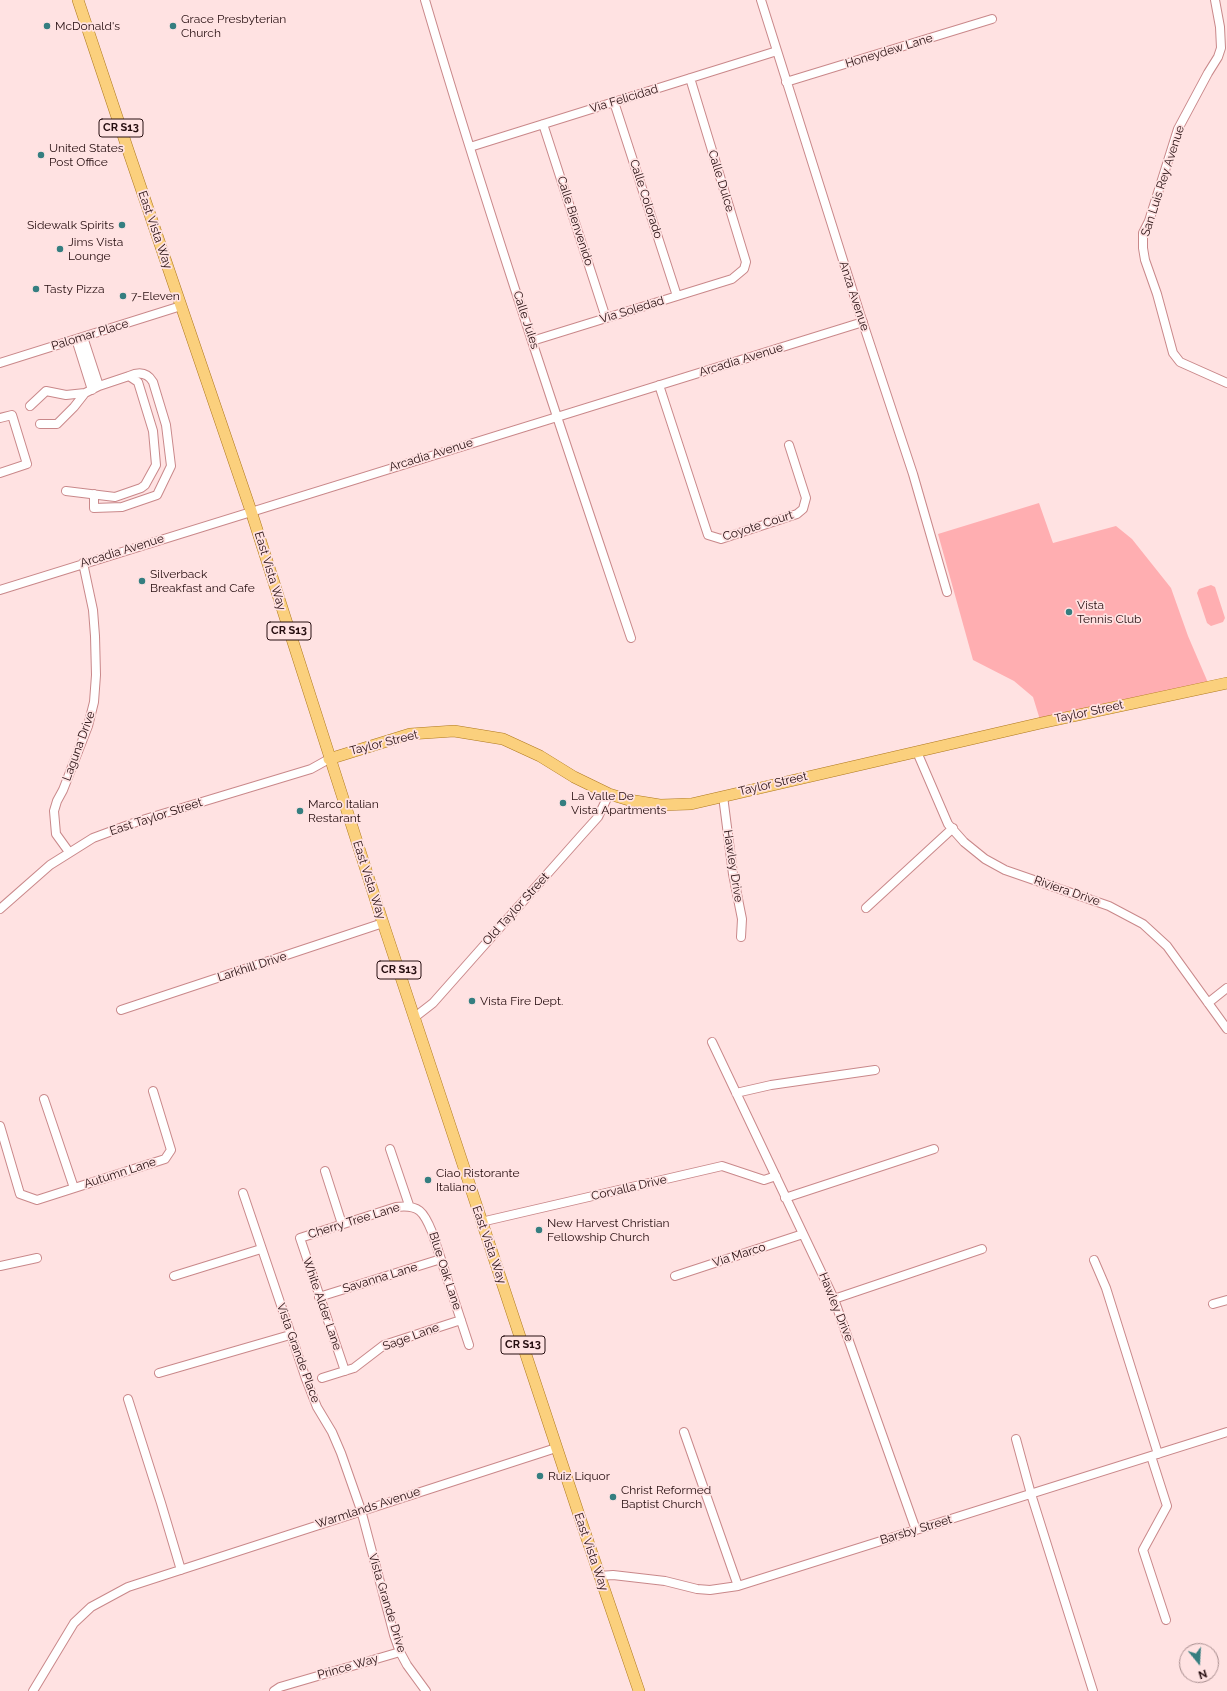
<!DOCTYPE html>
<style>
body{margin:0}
#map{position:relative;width:1227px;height:1691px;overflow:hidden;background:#ffe2e2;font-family:Raleway,sans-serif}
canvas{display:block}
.north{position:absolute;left:1179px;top:1643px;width:40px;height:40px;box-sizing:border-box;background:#ffe2e2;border:1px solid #a88d8e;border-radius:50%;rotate:162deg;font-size:11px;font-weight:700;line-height:16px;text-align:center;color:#260e10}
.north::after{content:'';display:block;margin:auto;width:14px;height:18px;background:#357e80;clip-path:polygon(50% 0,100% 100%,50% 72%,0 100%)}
</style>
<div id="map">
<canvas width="1227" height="1691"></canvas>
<div class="north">N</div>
</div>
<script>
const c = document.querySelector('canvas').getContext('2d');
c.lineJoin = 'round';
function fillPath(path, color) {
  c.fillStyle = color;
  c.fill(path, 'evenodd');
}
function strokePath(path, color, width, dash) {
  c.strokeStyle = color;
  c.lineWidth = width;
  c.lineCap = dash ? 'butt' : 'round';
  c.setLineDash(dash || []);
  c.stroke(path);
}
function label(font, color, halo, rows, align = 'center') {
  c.font = font + ' Raleway,sans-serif';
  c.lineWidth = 3.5;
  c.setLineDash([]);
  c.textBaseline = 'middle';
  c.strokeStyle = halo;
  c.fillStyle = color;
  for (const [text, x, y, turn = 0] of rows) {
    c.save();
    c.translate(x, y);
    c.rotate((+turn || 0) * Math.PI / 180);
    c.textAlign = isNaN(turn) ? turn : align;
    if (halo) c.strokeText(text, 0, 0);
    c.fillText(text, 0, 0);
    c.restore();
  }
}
fillPath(new Path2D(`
 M1039 503 1053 543 1116 526 1132 539 1171 588 1188 636 1209 685 1041 723 1033 697 1014 681 973 660 938 534Z
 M1211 585 1215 587 1225 618 1223 622 1211 626 1207 623 1197 593 1199 589Z`), '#ffaeb1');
const minor = new Path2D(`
 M425 0C488 214 560 426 631 638
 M761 0 860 314 913 474 947 592
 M1215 0 1220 27 1221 48 1218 57 1208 73 1178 129 1149 221 1143 233V248L1145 260 1157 294 1173 353 1180 362 1227 383
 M786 82 992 19
 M614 102 677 296
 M543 124 606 318
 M470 147 777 51
 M83 337 99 386
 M76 339 92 390
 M532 341 732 279 744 269 746 262 690 78
 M0 363 181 306
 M659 385 708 535 721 539 797 514 803 509 806 498 789 445
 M30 406 46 391 66 395 85 393
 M0 418 12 415 27 464 0 473
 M40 424H57L74 407 85 393 99 386 129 376
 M66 491 115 497 141 488 145 485 156 465 153 431 138 382 129 376C138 372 147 372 153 382L166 425 171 466 157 495 122 507 94 508V494
 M0 590 863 322
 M917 752 948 824 964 842 985 859 1005 870 1109 906 1143 924 1167 946 1227 1029
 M723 796 733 874 742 919 741 937
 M69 852 56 834 54 811 57 801 63 790 88 726 94 702 96 675 95 636 93 610 83 563
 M866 908 953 828
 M0 909 50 865 93 838 139 821 311 769 329 759
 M1208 1003 1227 988
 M121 1010 383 923
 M415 1017 433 1003 580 837 598 817 609 794
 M712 1042 834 1299 916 1530
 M736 1093 771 1085 875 1070
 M44 1099 74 1188
 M0 1126 20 1194 37 1200 165 1159 171 1150 153 1091
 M390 1149 409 1205
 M325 1171 342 1224
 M243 1193 306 1379 317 1407 332 1432 341 1453 361 1510 394 1635 400 1652 407 1665 426 1691
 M785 1198 934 1149
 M481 1222 722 1166 764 1180 776 1176
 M1094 1260 1106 1288 1158 1454
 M0 1266 37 1258
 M174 1276 261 1249
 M675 1276 803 1234
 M319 1297 441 1259
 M834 1299 982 1249
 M1213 1304 1227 1300
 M345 1371 300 1238 396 1207C419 1204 424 1212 432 1232L469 1345
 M159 1373 290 1335
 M322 1378 354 1368 384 1345 461 1320
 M128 1399 161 1503 181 1570
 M684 1432 738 1586
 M1016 1439 1031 1494 1093 1691
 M1151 1456 1167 1506 1143 1550 1166 1620
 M599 1576 613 1575 665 1581 697 1589 710 1590 738 1586 1227 1432
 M33 1691 74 1623 91 1607 128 1587 556 1448
 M274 1691 280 1687 400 1652`);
const major = new Path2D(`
 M78 0 129 153 251 511 383 923 581 1521 639 1691
 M329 759 410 734 454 731 503 739 540 756 574 777 609 794 629 800 660 805 691 804 1041 723 1227 683`);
strokePath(minor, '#c9888a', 10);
strokePath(major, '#af781e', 12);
strokePath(minor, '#fff', 8);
strokePath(major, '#fbd07d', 11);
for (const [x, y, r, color] of [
 [47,26,4,"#357e80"],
 [173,26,4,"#357e80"],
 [41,155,4,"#357e80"],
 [122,225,4,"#357e80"],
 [60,249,4,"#357e80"],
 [36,289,4,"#357e80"],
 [123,296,4,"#357e80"],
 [142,581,4,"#357e80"],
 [1069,612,4,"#357e80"],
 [563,803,4,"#357e80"],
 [300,811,4,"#357e80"],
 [472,1001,4,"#357e80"],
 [428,1180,4,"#357e80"],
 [539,1230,4,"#357e80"],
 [540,1476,4,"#357e80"],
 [613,1497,4,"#357e80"]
]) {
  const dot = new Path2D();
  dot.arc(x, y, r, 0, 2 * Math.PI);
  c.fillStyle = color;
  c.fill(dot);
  strokePath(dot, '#ffe2e2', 1.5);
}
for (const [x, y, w] of [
 [121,128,44],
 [289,631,44],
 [399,970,44],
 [523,1345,44]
]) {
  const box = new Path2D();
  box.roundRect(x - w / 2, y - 9, w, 18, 3);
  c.fillStyle = '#ffe2e2';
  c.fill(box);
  strokePath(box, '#260e10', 1);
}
label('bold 11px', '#260e10', null, [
 ["CR S13",121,128],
 ["CR S13",289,631],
 ["CR S13",399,970],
 ["CR S13",523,1345]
]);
label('12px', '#260e10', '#ffe2e2', [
 ["Grace Presbyterian",181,19],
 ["Church",181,33],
 ["McDonald's",55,26],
 ["United States",49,148],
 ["Post Office",49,162],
 ["Sidewalk Spirits",114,225,"right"],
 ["Jims Vista",68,242],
 ["Lounge",68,256],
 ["Tasty Pizza",44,289],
 ["7-Eleven",131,296],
 ["Silverback",150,574],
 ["Breakfast and Cafe",150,588],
 ["Vista",1077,605],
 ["Tennis Club",1077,619],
 ["La Valle De",571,796],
 ["Vista Apartments",571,810],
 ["Marco Italian",308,804],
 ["Restarant",308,818],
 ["Vista Fire Dept.",480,1001],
 ["Ciao Ristorante",436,1173],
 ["Italiano",436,1187],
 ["New Harvest Christian",547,1223],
 ["Fellowship Church",547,1237],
 ["Ruiz Liquor",548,1476],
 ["Christ Reformed",621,1490],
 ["Baptist Church",621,1504]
], 'left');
label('12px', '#260e10', '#ffe2e2', [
 ["Honeydew Lane",889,51,-17],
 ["Via Felicidad",624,99,-17],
 ["Calle Dulce",721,181,73],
 ["San Luis Rey Avenue",1163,181,-72],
 ["Calle Colorado",646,199,72],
 ["Calle Bienvenido",575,221,72],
 ["East Vista Way",155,230,71],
 ["Anza Avenue",854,296,72],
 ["Via Soledad",632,310,-17],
 ["Calle Jules",526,320,72],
 ["Palomar Place",90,335,-17],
 ["Arcadia Avenue",741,360,-17],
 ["Arcadia Avenue",431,455,-17],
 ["Coyote Court",758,526,-18],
 ["Arcadia Avenue",122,551,-17],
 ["East Vista Way",270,571,73],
 ["Taylor Street",1089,712,-12],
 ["Taylor Street",384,743,-14],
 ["Laguna Drive",79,746,-70],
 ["Taylor Street",773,784,-13],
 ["East Taylor Street",156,817,-18],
 ["Hawley Drive",733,866,81],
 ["East Vista Way",369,880,72],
 ["Riviera Drive",1067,891,19],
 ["Old Taylor Street",516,909,-48],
 ["Larkhill Drive",252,967,-18],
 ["Autumn Lane",120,1173,-18],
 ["Corvalla Drive",629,1188,-13],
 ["Cherry Tree Lane",354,1221,-17],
 ["East Vista Way",489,1245,71],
 ["Via Marco",739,1255,-18],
 ["Blue Oak Lane",445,1271,72],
 ["Savanna Lane",380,1278,-17],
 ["White Alder Lane",322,1304,71],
 ["Hawley Drive",836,1307,68],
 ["Sage Lane",411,1337,-20],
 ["Vista Grande Place",298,1353,70],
 ["Warmlands Avenue",368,1508,-18],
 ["Barsby Street",916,1530,-17],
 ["East Vista Way",591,1552,71],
 ["Vista Grande Drive",387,1603,73],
 ["Prince Way",348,1667,-16]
]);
</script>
